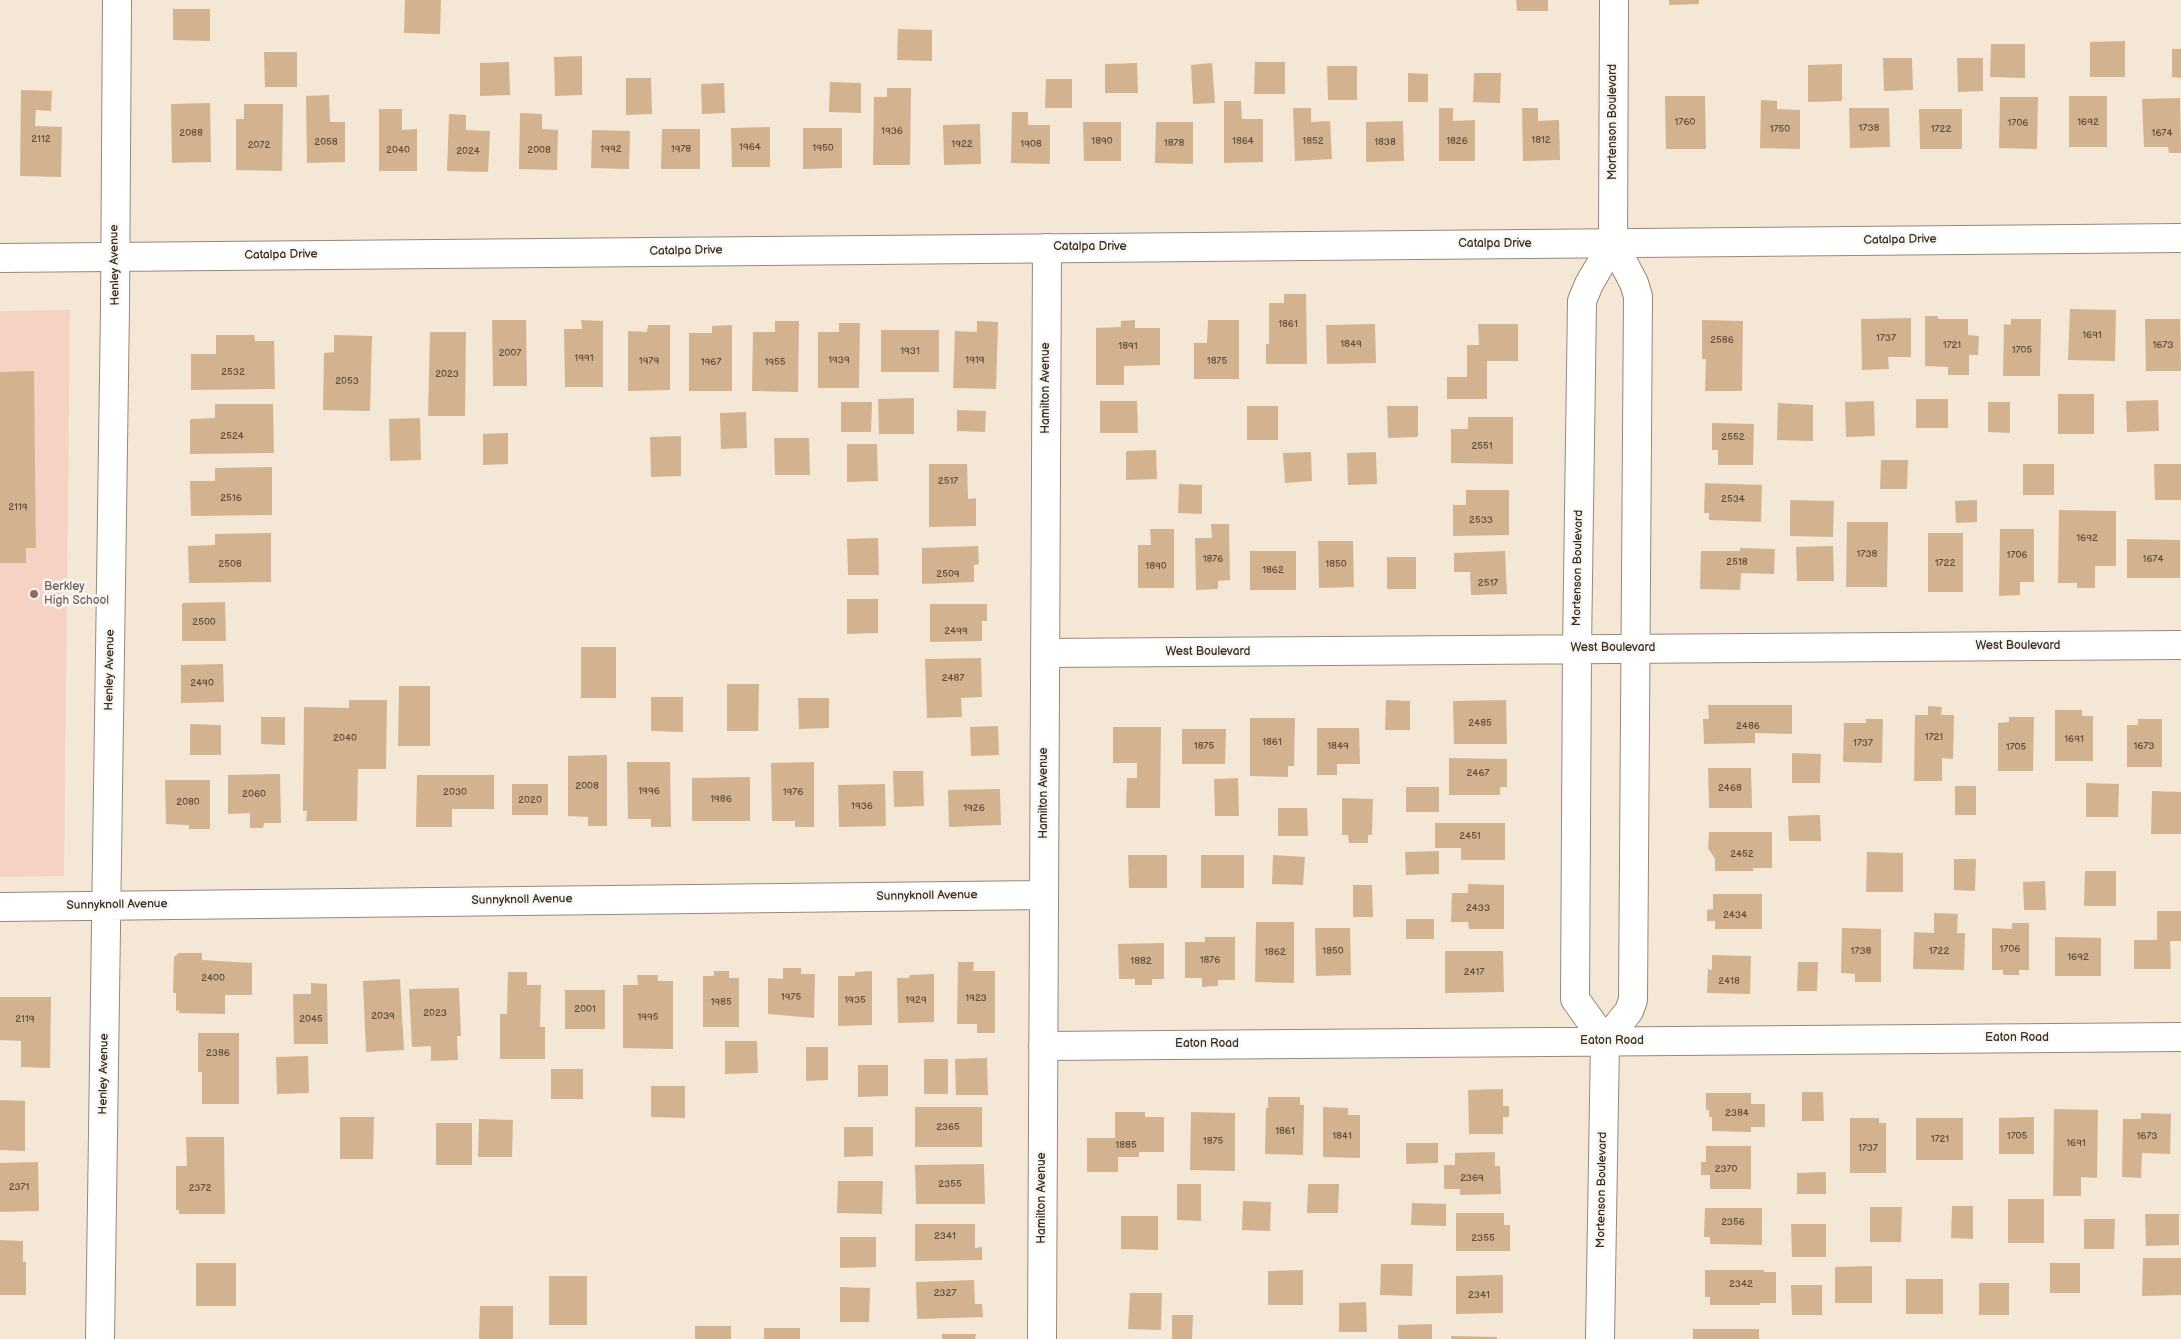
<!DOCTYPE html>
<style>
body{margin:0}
canvas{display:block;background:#f4e7d6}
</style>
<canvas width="2181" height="1339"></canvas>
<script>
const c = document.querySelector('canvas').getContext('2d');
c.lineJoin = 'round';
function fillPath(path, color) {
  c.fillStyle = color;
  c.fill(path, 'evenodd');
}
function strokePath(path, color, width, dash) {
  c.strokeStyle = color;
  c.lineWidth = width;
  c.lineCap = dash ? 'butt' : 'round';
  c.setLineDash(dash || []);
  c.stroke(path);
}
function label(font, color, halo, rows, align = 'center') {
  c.font = font + ' "Balsamiq Sans",sans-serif';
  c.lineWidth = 5;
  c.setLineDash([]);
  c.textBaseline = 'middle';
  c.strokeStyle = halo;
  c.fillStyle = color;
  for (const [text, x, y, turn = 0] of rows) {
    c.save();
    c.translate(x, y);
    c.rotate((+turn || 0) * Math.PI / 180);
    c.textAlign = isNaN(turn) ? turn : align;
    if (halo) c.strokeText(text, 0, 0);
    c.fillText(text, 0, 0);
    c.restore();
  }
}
fillPath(new Path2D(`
 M70 310 64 876 0 877V311Z`), '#f6d2c5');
fillPath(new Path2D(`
 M405 0H441L440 34 404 33Z
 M1516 0H1548V11H1517Z
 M1669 0H1699V4L1669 5Z
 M173 9H210V41L173 40Z
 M898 29 932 30V61L897 60Z
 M2125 41V77H2090V42Z
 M1991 44H2025V78L1990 77Z
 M2172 49H2181V78L2172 77Z
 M264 52H297V87H265Z
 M582 56V95L555 96 554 57Z
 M1883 58H1912L1913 90 1884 91Z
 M1957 58H1983V91L1958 92Z
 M509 62 510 95 480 96V63Z
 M1255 62H1285V94H1254Z
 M1137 63 1138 93H1105V64Z
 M1212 63 1215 103 1193 104 1191 65Z
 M1842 64V101L1808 102V65Z
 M1327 66H1357V100H1328Z
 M1408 73 1428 74V102H1408Z
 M1474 73H1501L1500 103 1473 102Z
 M626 78H651L652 114 626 115Z
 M1046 79H1072V108H1045Z
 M830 82 861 83V113L829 112Z
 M724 83 725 113 702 114 701 84Z
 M887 88H911L910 165H873L874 97H887Z
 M21 90 52 91 51 111 36 110 35 126 62 127 61 177 20 176Z
 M329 95 330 122H345V162L307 163 306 96Z
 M1665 96H1705L1706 149H1666Z
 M2069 96H2107V147H2069Z
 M2000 97H2038L2037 149 1999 148Z
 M2180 98 2181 153H2169L2168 147H2144L2142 99Z
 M1761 100 1777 101V109L1800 110V149L1760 148Z
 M1224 101H1241L1242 119H1263V162L1224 163Z
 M210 103 211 162 172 163 171 104Z
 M244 104H283L282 171 236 170V119H244Z
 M1293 108H1311V122L1330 121 1332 159 1295 161Z
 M1439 108H1453V121L1475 120V161H1439Z
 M1522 108H1538V121L1559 120 1560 160 1523 161Z
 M1849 108H1889L1890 147 1850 148Z
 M379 109H402V130L417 129V171H379Z
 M1919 109H1962V149H1920Z
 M1012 112H1028V125H1050V164L1011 163Z
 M520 113 542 114V129L558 130 557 170 519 169Z
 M449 114 466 115V130L490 131 488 172 447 171Z
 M1403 121 1404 161 1366 162V122Z
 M1083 122H1121V161H1084Z
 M1156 122H1193V164L1155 163Z
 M980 124 981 164 944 165 943 125Z
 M770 127V167H732L731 128Z
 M803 128H842V168L803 169Z
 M662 129H700V169H661Z
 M592 130 630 131 629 169 591 168Z
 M1284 294H1306L1307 364H1266V344H1269V303H1284Z
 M2070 309 2116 310 2115 361 2068 360Z
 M1925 316H1938V319H1968V335L1979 336 1978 355H1969V375H1948V367L1925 366Z
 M1911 318V357H1888L1889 369 1862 370 1861 319Z
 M2011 319H2041L2040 376H2003L2004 324 2011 325Z
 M2145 319H2180L2181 371H2146Z
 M492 320H526L527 386H493Z
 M581 320 603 321V387H565L564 329H582Z
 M1135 320V328H1160V365L1124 366V385H1096V328L1121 327V321Z
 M1208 320H1239V379H1194V343H1207Z
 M1702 320 1743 321 1742 391H1705L1706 359H1702Z
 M775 321H799L798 392 752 391 753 332H775Z
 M977 321 998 322 996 389 953 388 955 331 977 332Z
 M839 323H860L859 388H818V332H839Z
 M1375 324 1376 363 1327 364 1326 325Z
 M1478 324H1518V361H1487V399H1447V377H1467V345H1479Z
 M648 325H670V390L628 391V331L647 332Z
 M732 325V391H689V333H712V326Z
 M881 330H939V372H881Z
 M430 332H466L465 416H428Z
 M216 335H254L255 341H274L275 389 191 390V354H216Z
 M334 335 372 336 370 411 323 410 324 353 334 352Z
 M34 371 36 548H26V563H0V372Z
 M2058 394H2094V434H2058Z
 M914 398V434H879L878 399Z
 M1916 399H1948V428H1916Z
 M2158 400 2159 431 2127 432 2126 401Z
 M1100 401H1137L1138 433H1100Z
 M1874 401 1875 436 1846 437 1845 402Z
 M841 402H872L871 432H841Z
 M1988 402H2010V433L1988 432Z
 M1778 403 1813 405V441L1777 440Z
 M215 404H273L274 453 190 454V419L215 418Z
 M1247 406H1278V440H1247Z
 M1387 406H1418V437L1388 438Z
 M957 410 986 411 985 432 957 431Z
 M746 412 747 448 721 449 720 413Z
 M1468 417H1513V464L1451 463V429H1468Z
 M420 418 421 460 390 461 389 419Z
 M1712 423 1754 424 1753 465H1718V450H1712Z
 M508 433V464L483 465V434Z
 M681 436V476L651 477 650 437Z
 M774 438H809L810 475H775Z
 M847 444H877L878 481 847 482Z
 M1156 450 1157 479 1126 480V451Z
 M1311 452 1312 481 1285 483 1283 453Z
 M1376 452 1377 484 1348 485 1347 453Z
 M1881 460H1908L1907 489H1880Z
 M929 464H967L968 499 976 498V526L929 527Z
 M2023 464H2054V495H2023Z
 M2154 464H2181V500H2155Z
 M272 467V515L191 516 190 481H215V468Z
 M1705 483 1762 485 1761 522 1709 520V513H1704Z
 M1179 484 1202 485V514L1178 513Z
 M1466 490H1509V535L1453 536V505H1466Z
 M1790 500 1834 501 1833 537 1790 536Z
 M1977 500V522L1956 523 1955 501Z
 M2059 510 2116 511V566H2095V588H2077V583H2058Z
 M1847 522H1888L1887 587H1846Z
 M1211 524H1229L1230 580 1218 581V589L1196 590 1195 538H1212Z
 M1150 529H1174V588H1138V545H1151Z
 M2000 529H2034V582H2020V595L1999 596Z
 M271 533V582L189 583 188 546 215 545V534Z
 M1928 533H1963V592H1928Z
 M878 538 879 575H848L847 539Z
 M2127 539 2180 540V578H2127Z
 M1318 541H1353L1354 587 1319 588Z
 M978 546 979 564 974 565V582L922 584V548Z
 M1833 546 1834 581H1797L1796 547Z
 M1740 548 1775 549 1774 574 1741 573 1740 590 1700 589 1701 551H1740Z
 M1250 551H1296V590H1250Z
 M1505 551 1507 594 1471 595 1470 572H1454V553Z
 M1387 557H1416V589H1387Z
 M847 599H878V633L847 634Z
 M225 602 226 641H182V603Z
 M930 604H987V621H982V641L930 642Z
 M581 647H616V698H581Z
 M981 658 982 697 961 698 962 717 927 718 925 659Z
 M223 664 224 702 181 703V665Z
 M727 684H759L758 731H727Z
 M399 686H430V746H398Z
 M651 697H683V732L651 731Z
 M798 698H829V728L799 729Z
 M349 700H387L386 769H358L357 821H306L307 811H303L304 707 349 708Z
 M1386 700 1410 701V730H1385Z
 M1506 700 1507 744H1454L1453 701Z
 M1708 705H1792V734L1755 733V743L1704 744 1703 719H1709Z
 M1928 706 1942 707 1941 715H1954L1953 759 1942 758V781H1914L1915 715H1928Z
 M2055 710H2082V716H2093V761H2055Z
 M261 717H285V745L261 744Z
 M2009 717H2034L2033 771H1998V723L2009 722Z
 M1250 718H1295L1294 766H1288V777L1250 776Z
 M1866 719H1883L1882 763 1843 762 1844 723H1866Z
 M2138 719H2162V767H2127V725H2138Z
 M190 724 221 725V755H190Z
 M998 726 999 755 971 756 970 727Z
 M1113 727H1161L1160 808H1126L1127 778H1137V763H1113Z
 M1317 728H1359L1360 764H1337V775H1317Z
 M1182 729H1226L1225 764H1182Z
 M1792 753 1821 754 1820 783H1792Z
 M607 755V826H588V817L568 816V756Z
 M1449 758 1507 759V787H1500V795H1449Z
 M627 762H670L671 827H651V819H628Z
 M814 762V827H795V821H772L771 763Z
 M1708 768H1751L1752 808H1709Z
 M893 771H923L924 806 894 807Z
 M280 774 281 823H264L263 828H250V813L228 814V775Z
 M417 775H494V809H452V827H416Z
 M750 777V821H692V778Z
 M1238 778 1239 816H1215L1214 779Z
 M165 780H210V829H189V825L166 824Z
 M2086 783 2119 784 2118 817H2086Z
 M512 784H548V815H512Z
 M885 784 886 826 839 827 838 785Z
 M1955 786H1976V815H1955Z
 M1406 787H1439V812H1406Z
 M1000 789 1001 825 949 827 948 790Z
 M2152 791 2181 792V834H2151Z
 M1342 798 1373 799 1372 835H1368V843H1349L1348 835H1342Z
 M1278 808H1307L1308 836H1278Z
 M1820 815 1821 841H1789L1788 816Z
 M1435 823H1505V860H1461V848H1435Z
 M1709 832H1772V868H1753V871H1715V859L1708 848Z
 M1439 851V874L1406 875 1405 852Z
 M1867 852 1903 853V892H1866Z
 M1128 855H1167V888H1129Z
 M1201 855H1244V888H1201Z
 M1273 855 1305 857 1303 885 1272 884Z
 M1954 859H1976L1975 891 1954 890Z
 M2085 871H2116V906H2084Z
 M2045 881 2046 910H2024L2023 882Z
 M1468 884 1504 885V929H1469L1468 922H1451L1452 893H1468Z
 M1353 885H1372L1373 917H1353Z
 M1713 894H1762V929H1715V921H1707V910L1713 909Z
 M2157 911H2181V941H2170L2171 969H2134V940H2157Z
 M1934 913 1958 914 1957 933H1965L1964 970 1913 969 1914 932 1934 933Z
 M1406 919H1434V939H1406Z
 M1256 922H1294V983L1255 982Z
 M2012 923H2029V970H2019V975H2003V970H1992V928L2012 929Z
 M1315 928H1350L1351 975 1316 976Z
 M1842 928 1881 929V982H1855V974L1841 973Z
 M1205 937H1235V980H1218V986L1202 987V978H1185V942H1205Z
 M2055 937 2101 938V976H2055Z
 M1164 943V979H1152V985H1135V979H1119L1118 944Z
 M1445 951H1503L1504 992 1445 993Z
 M179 953H202V960L252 963V995H225V1014L179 1013V1010L176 1011V993H173L174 957Z
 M1712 955 1751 956 1750 994 1707 993 1708 969 1712 970Z
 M958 962H974L973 971H995V1033H977V1024H957Z
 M1798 962H1818L1817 991H1797Z
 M783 968H801V974H815L814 1018 768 1014V978L783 979Z
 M714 971H729V978H739V1027H703V976H714Z
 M872 971V1025L838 1026V976H855V972Z
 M508 972H527V985H541L540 1027H545V1059H500V1014H507Z
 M934 974V1022L898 1023 897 978H909L910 975Z
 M637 975H658V981H673V1049L623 1048V985H638Z
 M400 979 404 1050 366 1052 363 981Z
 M311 983 327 984 328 1044H294L293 994H311Z
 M459 988 461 1036H457L458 1060 431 1061V1046L412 1047 409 989Z
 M565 990H605V1029H565Z
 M0 997H51L50 1068 21 1067V1041L0 1040Z
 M198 1033H239V1104H202V1072H198Z
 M725 1041H757L758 1073 725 1074Z
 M806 1047H828V1080L806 1081Z
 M308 1056 309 1093 277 1094 276 1057Z
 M987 1058 988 1095H956L955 1059Z
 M924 1059H948V1094H924Z
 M858 1065H888V1096L858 1097Z
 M551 1069H583V1099H551Z
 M651 1086H685V1118L651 1117Z
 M1503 1089V1106H1509V1117H1503V1134H1469L1468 1090Z
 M1802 1092H1823L1824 1121H1802Z
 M1706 1093H1751V1104H1765V1127H1751V1132L1712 1131V1117H1709V1110H1706Z
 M1268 1097H1300V1105H1304L1303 1155 1265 1154 1266 1108H1268Z
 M0 1100 25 1101V1151L0 1150Z
 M915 1107H982V1147H915Z
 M1323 1107 1348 1108V1115H1360V1158L1323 1157Z
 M2054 1109 2098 1110 2097 1178 2081 1177V1196H2053Z
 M1115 1112H1145V1117H1164V1152H1139V1157H1118V1172H1087V1138H1115Z
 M1191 1112 1235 1113V1171L1190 1170Z
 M2141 1113 2171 1114 2170 1154 2142 1153 2141 1178 2122 1177 2123 1119H2141Z
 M340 1117H374L373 1159H340Z
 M2034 1117V1154H1999V1118Z
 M1850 1118H1879V1123H1886V1173H1850Z
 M1916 1118H1963V1160H1916Z
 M479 1119 513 1120 512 1157H478Z
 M436 1123H472V1165H436Z
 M844 1127H873V1156L844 1157Z
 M186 1137H224L225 1214H179V1210H176V1166H187Z
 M1406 1143H1438V1163L1406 1164Z
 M1706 1146H1751V1189H1710V1175H1701V1162H1706Z
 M1495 1152V1166H1500L1501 1194 1460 1195V1189H1444V1165H1455V1153Z
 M38 1162 39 1211 0 1212V1163Z
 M984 1164 985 1204H916L915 1165Z
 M1826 1172V1194H1797V1173Z
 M838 1181H883L882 1214 837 1213Z
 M1177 1184H1201V1221L1177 1220Z
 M1308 1184H1339L1338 1213H1307Z
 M2008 1199H2044V1243H2008Z
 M1243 1201 1271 1202 1270 1231 1242 1230Z
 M1412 1203 1446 1204V1226L1411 1225Z
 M1952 1206H1973V1239L1951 1238Z
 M1870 1207H1902L1901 1242H1870Z
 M1705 1208H1762V1245L1710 1244V1237H1704Z
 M1456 1213H1504V1225H1510V1251H1456Z
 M2145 1214H2179V1245L2146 1246Z
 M1121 1216H1158V1250L1121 1249Z
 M2084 1219H2115L2114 1249H2084Z
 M915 1224H975V1248L982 1247V1260L915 1261Z
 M1791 1224H1826V1257H1792Z
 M840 1237H876V1267L840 1268Z
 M0 1240 23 1241V1262H26V1295H0Z
 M2143 1258H2181V1295L2142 1296Z
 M196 1263H236V1306H196Z
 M2050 1263H2080V1293H2050Z
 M1381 1264H1413L1412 1296 1380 1295Z
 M1872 1266V1303H1835V1267Z
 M1303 1270V1305H1268V1271Z
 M1705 1270H1764V1272H1776V1303H1760V1305H1710V1297H1705Z
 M1503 1275V1313L1456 1314V1276Z
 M549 1276H587V1325H549Z
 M1906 1279H1943V1314H1906Z
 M974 1280 975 1304H982L983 1317 917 1319 916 1282Z
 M1979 1283H2009V1315H1979Z
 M1791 1285H1822V1315H1792Z
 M840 1287 870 1288 869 1322H840Z
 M1130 1293H1162L1161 1330 1128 1329Z
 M1366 1302 1367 1332H1339V1303Z
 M480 1306H513V1339H479Z
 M1172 1315H1193L1192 1339H1172Z
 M1432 1324V1339H1398V1325Z
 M695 1326H731V1339H695Z
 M764 1328H800V1339H764Z
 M1693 1329H1759V1339H1693Z
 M942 1334H976L975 1339H942Z
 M1451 1336 1497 1337V1339H1451Z`), '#d3b38f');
const minor = new Path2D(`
 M1045 653 2181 645
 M0 907 1043 895
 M1605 1041 1575 999 1577 649 1582 301 1589 284 1613 243
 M1043 1046 2181 1037
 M100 1339 115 308 117 0
 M1042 1339 1047 248
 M1600 1339 1605 1041 1629 1011 1633 1000 1638 296 1634 283 1613 243 1614 0`);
const tertiary = new Path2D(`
 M0 258 2181 238`);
strokePath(minor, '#98887a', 30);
strokePath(tertiary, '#98887a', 30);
strokePath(minor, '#fff', 28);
strokePath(tertiary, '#fff', 28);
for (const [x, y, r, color] of [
 [34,594,5,"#8d6e63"]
]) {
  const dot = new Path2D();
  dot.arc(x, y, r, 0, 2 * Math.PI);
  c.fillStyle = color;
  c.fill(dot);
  strokePath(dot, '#f6f6f2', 2);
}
label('10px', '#614c3a', null, [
 ["1760",1685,122],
 ["1692",2088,122],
 ["1706",2018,123],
 ["1738",1869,128],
 ["1750",1780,129],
 ["1722",1941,129],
 ["1936",892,131],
 ["2088",191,133],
 ["1674",2162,133],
 ["2112",41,139],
 ["1812",1541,140],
 ["1890",1102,141],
 ["1864",1243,141],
 ["1852",1313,141],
 ["1826",1457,141],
 ["2058",326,142],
 ["1838",1385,142],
 ["1878",1174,143],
 ["1922",962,144],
 ["1908",1031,144],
 ["2072",259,145],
 ["1964",750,147],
 ["1950",823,148],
 ["1992",611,149],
 ["1978",681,149],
 ["2040",398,150],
 ["2008",539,150],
 ["2024",468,151],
 ["1861",1288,324],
 ["1691",2092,335],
 ["1737",1886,338],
 ["2586",1722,340],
 ["1849",1351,344],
 ["1721",1952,345],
 ["1673",2163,345],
 ["1891",1128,346],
 ["1705",2022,350],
 ["1931",910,351],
 ["2007",510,353],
 ["1991",584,358],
 ["1939",839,360],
 ["1919",975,360],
 ["1979",649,361],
 ["1875",1217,361],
 ["1967",711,362],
 ["1955",775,362],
 ["2532",233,372],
 ["2023",447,374],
 ["2053",347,381],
 ["2524",232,436],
 ["2552",1733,437],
 ["2551",1482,446],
 ["2517",948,481],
 ["2516",231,498],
 ["2534",1733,499],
 ["2119",18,507],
 ["2533",1481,520],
 ["1692",2087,538],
 ["1738",1867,554],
 ["1706",2017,555],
 ["1876",1213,559],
 ["1674",2153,559],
 ["2518",1737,562],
 ["1722",1945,563],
 ["2508",230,564],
 ["1850",1336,564],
 ["1890",1156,566],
 ["1862",1273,570],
 ["2509",948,574],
 ["2517",1488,583],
 ["2500",204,622],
 ["2499",956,631],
 ["2487",953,678],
 ["2490",202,683],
 ["2485",1480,723],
 ["2486",1748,726],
 ["1721",1934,737],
 ["2040",345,738],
 ["1691",2074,739],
 ["1861",1272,742],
 ["1737",1863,743],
 ["1875",1204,746],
 ["1849",1338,746],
 ["1673",2144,746],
 ["1705",2016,747],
 ["2467",1478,773],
 ["2008",587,786],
 ["2468",1730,788],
 ["1996",649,791],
 ["2030",455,792],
 ["1976",793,792],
 ["2060",254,794],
 ["1986",721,799],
 ["2020",530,800],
 ["2080",188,802],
 ["1936",862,806],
 ["1926",974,808],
 ["2451",1470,836],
 ["2452",1742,854],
 ["2433",1478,908],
 ["2434",1735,915],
 ["1706",2010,949],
 ["1850",1333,951],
 ["1738",1861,951],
 ["1722",1939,951],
 ["1862",1275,952],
 ["1692",2078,957],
 ["1876",1210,960],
 ["1882",1141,961],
 ["2417",1474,972],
 ["2400",213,978],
 ["2418",1729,981],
 ["1975",791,997],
 ["1923",976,998],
 ["1935",855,1000],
 ["1929",916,1000],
 ["1985",721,1002],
 ["2001",585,1009],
 ["2023",435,1013],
 ["2039",383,1016],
 ["1995",648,1017],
 ["2119",25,1019],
 ["2045",311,1019],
 ["2386",218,1053],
 ["2384",1737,1113],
 ["2365",948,1127],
 ["1861",1285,1131],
 ["1841",1342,1136],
 ["1705",2017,1136],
 ["1673",2147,1136],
 ["1721",1940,1139],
 ["1875",1213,1141],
 ["1691",2076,1143],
 ["1885",1126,1145],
 ["1737",1868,1148],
 ["2370",1726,1169],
 ["2369",1472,1178],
 ["2355",950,1184],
 ["2371",19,1187],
 ["2372",200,1188],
 ["2356",1733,1222],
 ["2341",945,1236],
 ["2355",1483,1238],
 ["2342",1741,1284],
 ["2327",945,1293],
 ["2341",1479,1295]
]);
label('12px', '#3b2a1e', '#f6f6f2', [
 ["Mortenson Boulevard",1613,122,-90],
 ["Catalpa Drive",1900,240,-1],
 ["Catalpa Drive",1495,244],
 ["Catalpa Drive",1090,247],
 ["Catalpa Drive",686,251,-1],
 ["Catalpa Drive",281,255,-1],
 ["Henley Avenue",115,265,-91],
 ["Hamilton Avenue",1046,388,-90],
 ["Mortenson Boulevard",1578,568,-89],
 ["West Boulevard",2018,646],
 ["West Boulevard",1613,648],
 ["West Boulevard",1208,652],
 ["Henley Avenue",110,670,-89],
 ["Hamilton Avenue",1044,793,-90],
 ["Sunnyknoll Avenue",927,896,-1],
 ["Sunnyknoll Avenue",522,900,-1],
 ["Sunnyknoll Avenue",117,905,-1],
 ["Eaton Road",2017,1038],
 ["Eaton Road",1612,1041],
 ["Eaton Road",1207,1044],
 ["Henley Avenue",104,1074,-89],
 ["Mortenson Boulevard",1602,1190,-89],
 ["Hamilton Avenue",1042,1198,-90]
]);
label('12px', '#785e54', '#f6f6f2', [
 ["Berkley",44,587],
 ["High School",44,601]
], 'left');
</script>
